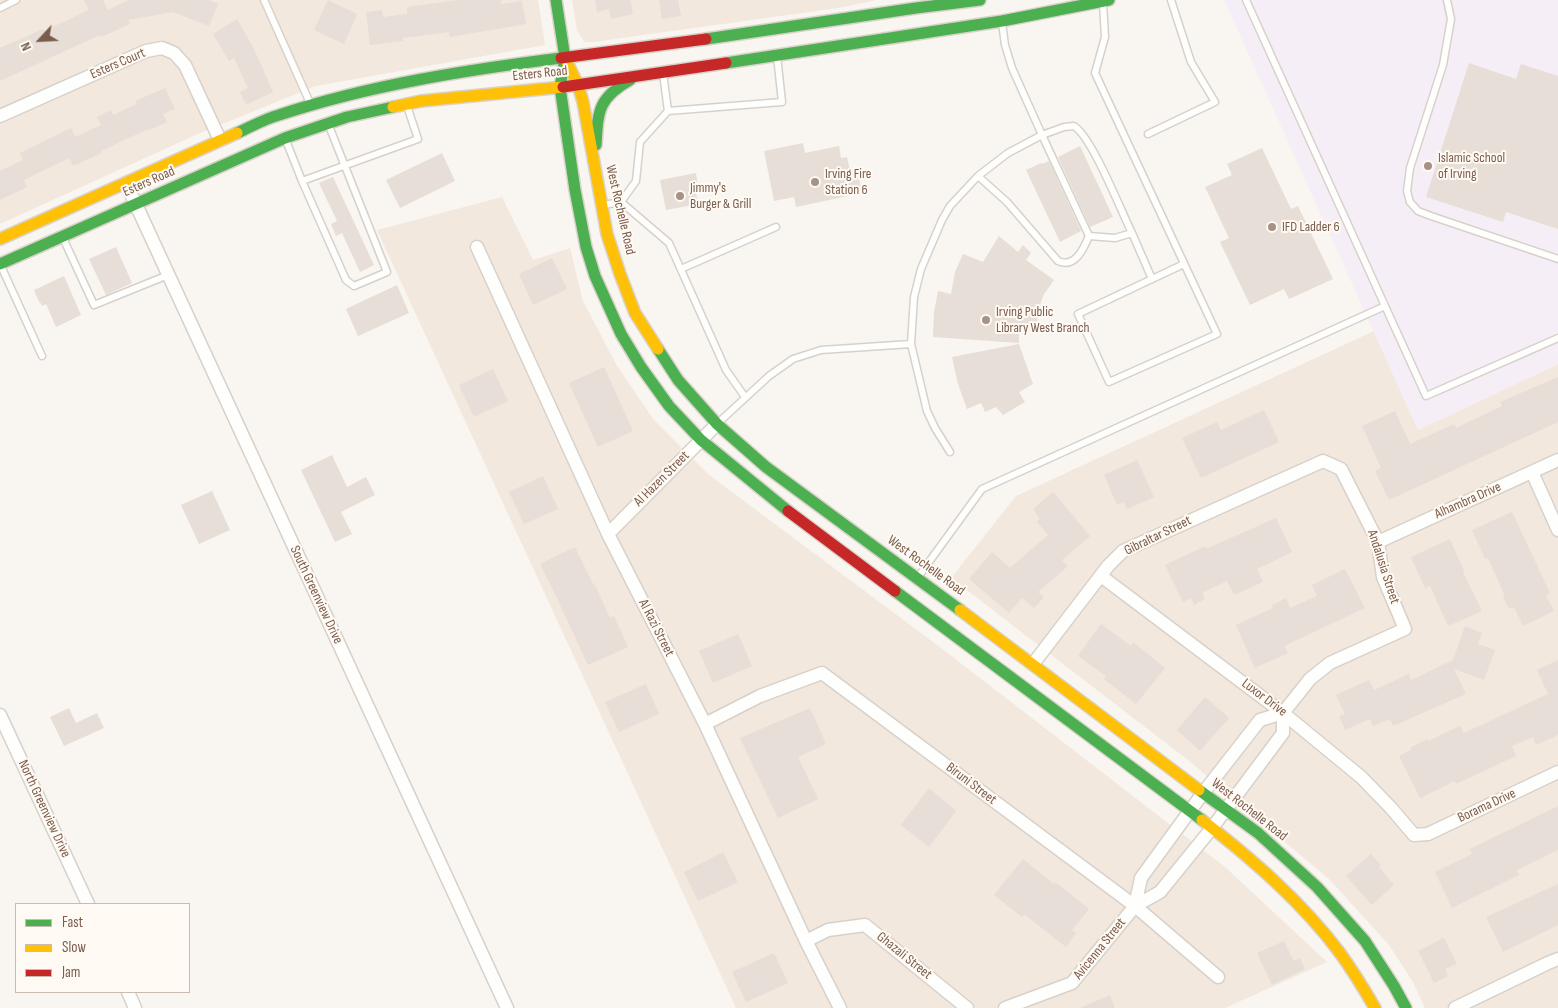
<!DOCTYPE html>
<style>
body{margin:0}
#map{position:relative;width:1558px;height:1008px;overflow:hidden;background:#f9f5f0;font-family:"Sofia Sans Condensed",sans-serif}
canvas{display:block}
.legend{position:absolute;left:15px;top:903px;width:175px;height:90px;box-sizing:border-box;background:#fffaf3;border:1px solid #cabbb1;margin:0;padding:6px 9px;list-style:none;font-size:15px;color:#7a5c4d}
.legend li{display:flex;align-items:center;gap:10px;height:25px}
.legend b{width:25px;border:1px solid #cabbb1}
.north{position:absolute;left:15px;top:15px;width:50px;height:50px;-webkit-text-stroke:4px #fffaf3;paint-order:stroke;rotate:245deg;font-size:14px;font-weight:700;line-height:20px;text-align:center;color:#7a5c4d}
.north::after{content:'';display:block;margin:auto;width:18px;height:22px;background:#7a5c4d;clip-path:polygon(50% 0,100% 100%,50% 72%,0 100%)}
</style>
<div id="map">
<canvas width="1558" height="1008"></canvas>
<ul class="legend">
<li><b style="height:6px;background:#4caf50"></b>Fast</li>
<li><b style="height:6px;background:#ffc107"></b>Slow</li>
<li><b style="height:6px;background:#c62828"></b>Jam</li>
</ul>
<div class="north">N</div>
</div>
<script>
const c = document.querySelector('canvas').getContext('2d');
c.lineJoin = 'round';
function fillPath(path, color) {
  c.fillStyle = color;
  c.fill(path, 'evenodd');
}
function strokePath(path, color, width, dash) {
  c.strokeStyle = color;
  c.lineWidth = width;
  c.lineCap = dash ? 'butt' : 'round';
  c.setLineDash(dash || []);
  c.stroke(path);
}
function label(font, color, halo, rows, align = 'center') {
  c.font = font + ' "Sofia Sans Condensed",sans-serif';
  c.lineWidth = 4;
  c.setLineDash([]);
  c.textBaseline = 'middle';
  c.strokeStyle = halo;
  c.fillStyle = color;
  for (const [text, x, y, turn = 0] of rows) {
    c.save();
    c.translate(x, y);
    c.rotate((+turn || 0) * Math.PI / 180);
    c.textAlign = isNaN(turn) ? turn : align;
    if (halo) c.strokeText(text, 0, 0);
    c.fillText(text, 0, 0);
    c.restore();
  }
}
fillPath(new Path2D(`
 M0 0H538L545 45 316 86 200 133 0 224Z
 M572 0H877L838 8 593 42H584L577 30Z
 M502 197 533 260 570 248 583 301 617 366 654 420 708 474 945 651 1225 867 1327 962 1225 1008H736L377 230Z
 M1374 331 1418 430 1558 364V1008H1425L1413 982 1389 945 1330 880 1188 760 951 578 1016 496Z`), '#f2e8de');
fillPath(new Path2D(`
 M1224 0H1558V364L1418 430Z`), '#f6eef6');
fillPath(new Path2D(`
 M84 0H103L108 10 129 0H208L218 4 209 26 173 12 128 20 130 24 101 37 100 35 0 81V48L43 29 44 31 89 10Z
 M328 0 357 14 344 44 314 30Z
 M458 0H501V4L522 1 526 24 450 37 449 32 403 38V41L370 45 366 12 382 10 383 17 407 14V7Z
 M595 0H630L633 14 611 19 609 9 597 12Z
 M659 0H678L681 16 662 19Z
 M237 19 253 47 273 92 246 105 240 92 248 88 234 58 229 61 213 34Z
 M1469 63 1516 79 1521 64 1558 76V229L1506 212 1503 222 1426 197Z
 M165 88 175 109 163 114 167 122 149 130 148 129 101 151 102 153 73 166 69 158 24 180 27 187 0 200V171L23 160 20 153 71 128 75 137 101 125 97 117 111 110 113 115 137 104 135 101Z
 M803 143 805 153 839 146 841 158 847 157 850 170 857 168 862 193 796 207 794 197 774 201 764 151Z
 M1080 146 1113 217 1090 227 1058 157Z
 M1262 148 1291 209 1298 206 1333 279 1289 299 1284 289 1250 305 1220 242 1229 238 1205 187 1232 175 1227 164Z
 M442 153 455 181 400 208 386 180Z
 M1049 161 1081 231 1060 242 1026 170 1041 163 1042 164Z
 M696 173 698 187 695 188 698 204 666 210 660 180Z
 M333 177 374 265 360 272 342 233 336 236 331 224 337 221 319 183Z
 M999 236 1018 252 1023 245 1031 253 1026 260 1054 280 1044 294 1038 310 1037 329 1019 327V343L933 337 934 313 938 291 951 294 955 272 963 254 983 262Z
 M116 247 132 283 106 295 89 259Z
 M552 258 567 289 533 305 519 274Z
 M64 276 81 315 56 327 46 304 42 306 40 302H39L34 290Z
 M397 285 409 313 358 336 346 309Z
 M1019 344 1033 384 1019 392 1025 402 1003 415 996 407 985 412 981 403 967 409 958 384 952 357Z
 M604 367 633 431 598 447 569 383Z
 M493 369 508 401 474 417 459 385Z
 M1558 377V422L1389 500 1375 471 1381 468 1362 426 1395 411 1410 444 1454 424 1456 428 1502 406 1500 402Z
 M1264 410 1279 442 1201 478 1182 438 1217 422 1221 430Z
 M332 455 347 487 366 477 375 495 341 512 352 534 335 542 301 470Z
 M1137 460 1154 497 1127 509 1124 502 1117 505 1104 475Z
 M543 476 558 509 524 524 509 492Z
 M212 491 230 530 199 544 181 505Z
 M1053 492 1090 536 1062 560 1068 566 1038 592 1044 597 1034 608 1022 598 1009 613 969 579 992 552 1010 568 1048 535 1037 522 1040 519 1033 509Z
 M1512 512 1550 593 1546 595 1554 611 1523 626 1514 607 1509 609 1503 597 1505 596 1488 558 1485 559 1472 530Z
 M1276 518 1292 552 1257 569 1263 582 1234 595 1227 581 1202 593 1205 599 1194 605 1191 598 1183 602 1165 565 1205 546 1206 549Z
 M1450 539 1464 571 1463 572 1482 611 1448 626 1430 586 1425 588 1411 557Z
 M575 547 593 584 594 583 610 618 614 616 628 647 588 665 556 596 540 564Z
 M1345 569 1365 608 1284 646 1288 653 1255 668 1236 625 1273 608 1272 605 1286 598 1290 608 1317 596 1312 585Z
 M1101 624 1131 646 1133 642 1165 668 1136 704 1104 679 1106 676 1078 656Z
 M1465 626 1482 633 1478 644 1495 650 1484 680 1454 669 1466 694 1393 726 1390 719 1373 726 1370 719 1345 730 1339 716 1345 714 1336 695 1369 680 1374 690 1409 674 1411 680 1453 660Z
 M738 634 752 666 713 683 699 651Z
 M1558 660V735L1536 745 1533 737 1512 746 1516 756 1456 784 1455 781 1420 798 1399 756 1411 750 1410 748 1427 739 1428 741 1460 726 1464 733 1548 694 1537 670Z
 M646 684 659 714 619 732 605 702Z
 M1205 697 1229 718 1200 751 1177 730Z
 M69 708 76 723 97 713 104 728 64 746 50 717Z
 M810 708 826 744 798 757 818 799 778 818 740 738Z
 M929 788 956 811 929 847 901 825Z
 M1558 806V850L1517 870 1519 875 1452 908 1435 872 1472 854 1470 849Z
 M723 852 738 882 698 901 684 872Z
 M1371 854 1381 865 1379 867 1394 885 1372 905 1346 876Z
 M1023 859 1054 884 1055 882 1089 909 1072 930 1076 933 1066 947 1024 914 1022 917 994 895Z
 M1558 884V925L1503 952 1486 917Z
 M1444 938 1457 964 1445 969 1448 976 1434 983 1418 951Z
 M1284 941 1294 961 1300 958 1305 969 1272 985 1257 953Z
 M774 953 788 983 746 1002 732 972Z
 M1110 995 1115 1008H1080Z`), '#e6ded7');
const lane = new Path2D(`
 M264 0 310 103
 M1447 0 1451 19 1443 65 1410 168 1407 191 1410 202 1418 211 1431 216 1558 259
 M1103 3 1105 37 1095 73 1217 334 1109 382 1078 314 1152 279 1132 233
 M0 8 16 0
 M668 111 782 102 777 56
 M1148 134 1215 102 1191 62 1171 0
 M285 138 302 181 418 139 407 106
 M978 176 1007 202 1058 261C1075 269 1084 248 1089 236L1042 135 1064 127 1074 126C1092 137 1121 211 1132 233L1115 238 1089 236
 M302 181 346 280 354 286 387 272 329 126
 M621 202 636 181 640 142 668 111 663 73
 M603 205 621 202 669 243 726 370 745 397
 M63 238 94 305 168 275
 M1 266 42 356
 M681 269 776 227
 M1152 279 1184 264
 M1385 306 1426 396 1558 338
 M718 423 769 376 793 359 821 350 911 344
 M950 452 935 428 927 411 911 344 914 297 921 269 942 220 950 206 978 176 1008 153 1042 135 1012 68 1005 45 1002 23
 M918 577 982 489 1385 306 1246 0`);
const street = new Path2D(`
 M0 116 146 51 162 48 174 53 185 65 220 140
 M126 183 507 1008
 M477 247 608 534 705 724 806 941 840 1008
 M1532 472 1558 530
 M608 534 717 424
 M1378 542 1558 460
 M1101 576 1283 713 1361 777 1391 808 1414 835 1428 834 1558 772
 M1033 664 1108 566 1123 551 1323 461 1341 469 1378 542 1383 577 1405 629 1330 663 1310 679 1283 713
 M0 715 88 904
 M705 724 760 696 822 673 1135 906 1218 977
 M806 941 828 930 865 925 967 1008
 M128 992 135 1008
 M1005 1008 1072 983 1135 906 1160 892 1212 828 1283 733V713L1260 720 1203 793 1141 878 1135 906
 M1455 1008 1548 963 1558 959`);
const fast = new Path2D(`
 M556 0 565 58 560 87 575 190 586 247 595 276 621 334 641 367 669 406 701 440 788 511
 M706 39 916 8 980 0
 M726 63 1002 21 1109 0
 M237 133C251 127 264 119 279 115 370 85 466 70 561 58
 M596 145C598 111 598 98 630 80
 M0 264 285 138 347 117 393 107
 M658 349 678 380 717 424 766 467 960 610
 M895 591 1202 820
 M1199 790 1258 833 1317 887 1365 941 1394 986 1406 1008`);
const slow = new Path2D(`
 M565 58 578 85 583 102 607 234 620 274 635 313 658 349
 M393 107 421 101 563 87
 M0 239 237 133
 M960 610 1199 790
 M1202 820C1252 859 1302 902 1340 953 1353 971 1364 989 1375 1008`);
const jam = new Path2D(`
 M561 58 706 39
 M563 87 726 63
 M788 511 895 591`);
strokePath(lane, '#d7d1cb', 9);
strokePath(street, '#d7d1cb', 15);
strokePath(fast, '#d9d2cb', 14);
strokePath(slow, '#d9d2cb', 14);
strokePath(jam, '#d9d2cb', 14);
strokePath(lane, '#fefefd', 6);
strokePath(street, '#fefefd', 12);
strokePath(fast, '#4caf50', 11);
strokePath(slow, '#ffc107', 11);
strokePath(jam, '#c62828', 11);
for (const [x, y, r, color] of [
 [1428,166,5,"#a69286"],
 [815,182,5,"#a69286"],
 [680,196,5,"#a69286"],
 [1272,227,5,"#a69286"],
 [986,320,5,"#a69286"]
]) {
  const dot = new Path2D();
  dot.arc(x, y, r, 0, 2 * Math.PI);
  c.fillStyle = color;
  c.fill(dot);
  strokePath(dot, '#fffaf3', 2);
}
label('14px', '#7a5c4d', '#fffaf3', [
 ["Esters Court",118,64,-23],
 ["Esters Road",540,74,-6],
 ["Esters Road",149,182,-24],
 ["West Rochelle Road",620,210,77],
 ["Al Hazen Street",662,479,-45],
 ["Alhambra Drive",1468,501,-24],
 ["Gibraltar Street",1158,536,-26],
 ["West Rochelle Road",926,566,36],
 ["Andalusia Street",1383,567,72],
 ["South Greenview Drive",316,595,65],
 ["Al Razi Street",656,628,63],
 ["Luxor Drive",1264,698,37],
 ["Biruni Street",971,784,37],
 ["Borama Drive",1487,806,-25],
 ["North Greenview Drive",44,809,65],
 ["West Rochelle Road",1249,810,38],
 ["Avicenna Street",1100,949,-51],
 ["Ghazali Street",904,956,39]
]);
label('14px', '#7a5c4d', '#fffaf3', [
 ["Islamic School",1438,158],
 ["of Irving",1438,174],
 ["Irving Fire",825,174],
 ["Station 6",825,190],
 ["Jimmy's",690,188],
 ["Burger & Grill",690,204],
 ["IFD Ladder 6",1282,227],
 ["Irving Public",996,312],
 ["Library West Branch",996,328]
], 'left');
</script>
